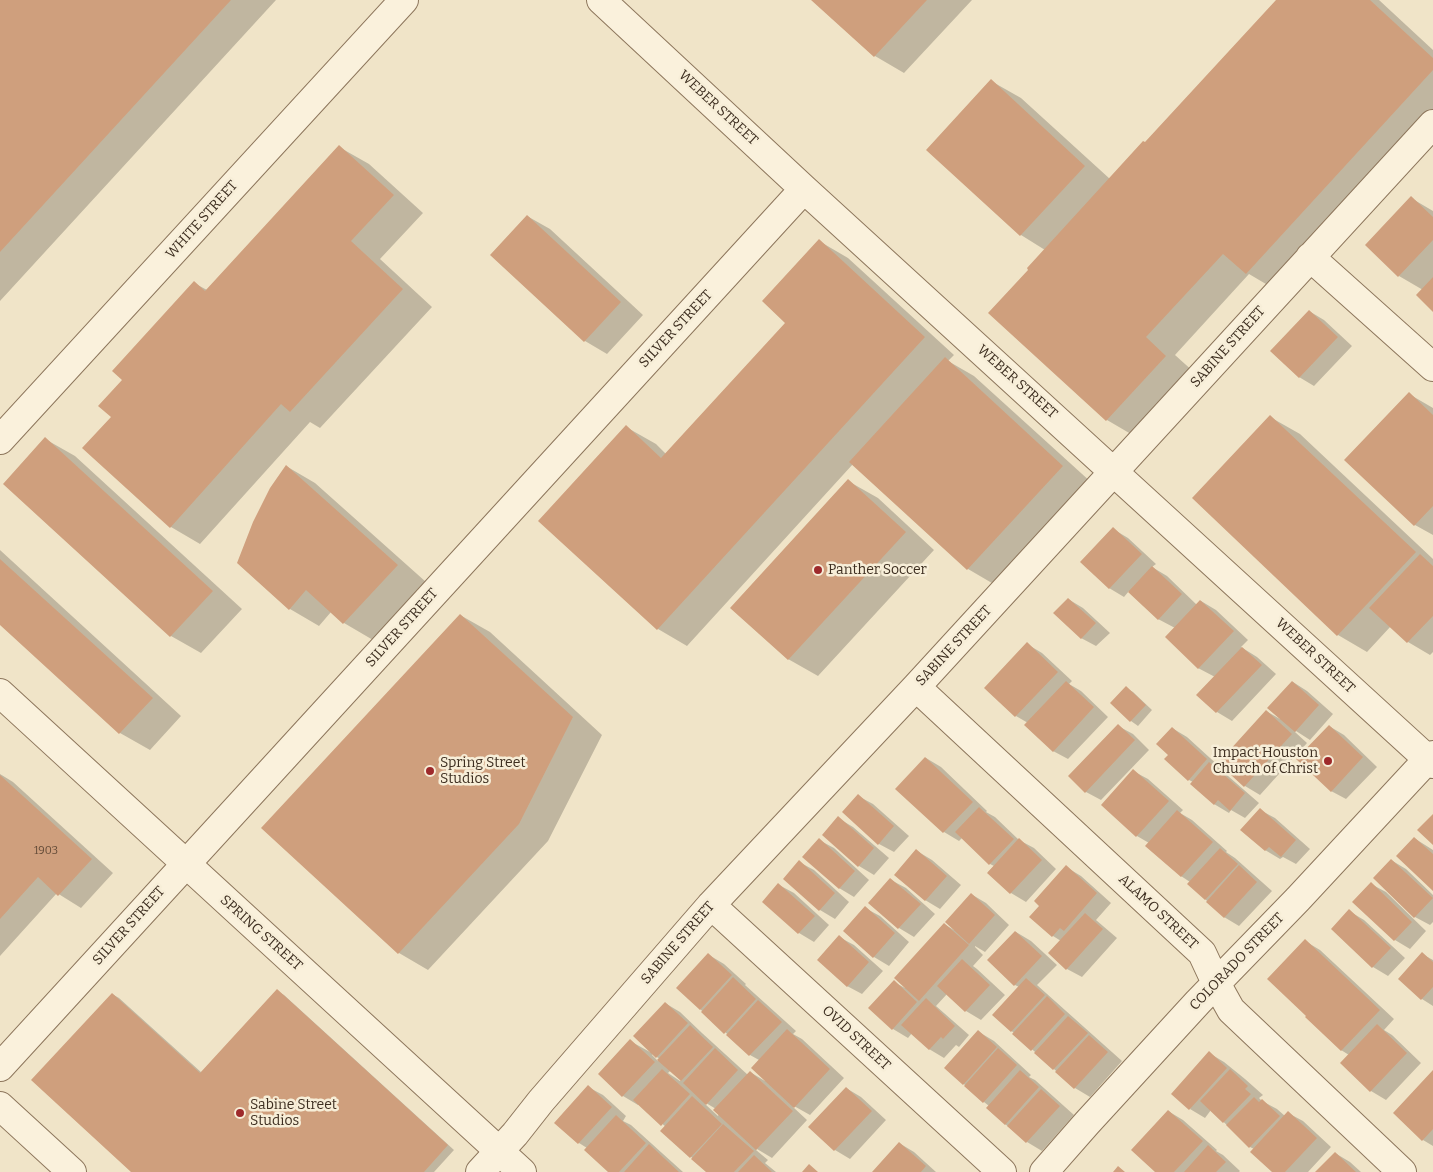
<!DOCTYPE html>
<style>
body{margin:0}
canvas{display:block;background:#f0e4c8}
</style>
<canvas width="1433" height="1172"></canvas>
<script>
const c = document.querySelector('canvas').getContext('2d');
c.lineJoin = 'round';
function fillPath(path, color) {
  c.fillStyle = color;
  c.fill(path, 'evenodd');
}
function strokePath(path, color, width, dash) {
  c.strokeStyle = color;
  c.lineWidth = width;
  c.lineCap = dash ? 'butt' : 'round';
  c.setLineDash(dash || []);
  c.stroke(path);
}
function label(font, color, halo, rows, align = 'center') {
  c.font = font + ' Bitter,serif';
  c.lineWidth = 5;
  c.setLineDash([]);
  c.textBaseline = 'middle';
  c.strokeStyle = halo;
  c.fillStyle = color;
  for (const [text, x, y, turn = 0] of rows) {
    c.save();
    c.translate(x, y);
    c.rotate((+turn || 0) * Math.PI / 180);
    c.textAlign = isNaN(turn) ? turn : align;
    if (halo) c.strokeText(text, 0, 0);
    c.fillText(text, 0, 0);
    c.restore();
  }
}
fillPath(new Path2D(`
 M0 0H276L0 301Z
 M813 0H972L904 73 875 56Z
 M1277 0H1379L1433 50V119L1276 290 1249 274 1175 355 1195 373 1136 437 1107 420 1030 270 1045 250 1021 235 928 150 991 81 1021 98 1110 179 1146 143Z
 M339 147 369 164 423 213 380 259 432 307 320 428 310 422 200 544 171 527 84 448 113 417 194 283 207 290Z
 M1411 198 1433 211V310L1423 290 1399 276Z
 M527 216 550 229 643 315 607 354 585 341Z
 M819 241 848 258 954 355 948 361 974 376 1092 483 997 586 968 569 853 464 687 646 658 629 626 427 656 444 666 454 787 323Z
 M1309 311 1324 320 1352 346 1314 386 1299 377Z
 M1409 394 1433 408V535L1415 525Z
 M1270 417 1300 434 1433 559V652L1430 655 1408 642 1391 626 1367 652 1338 635Z
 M45 439 75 456 242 609 201 653 171 636 4 484Z
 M286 466 315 483 426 582 373 640 344 623 331 612 319 626 290 609Z
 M848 481 878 498 934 550 818 676 788 659Z
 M1113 529 1128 538 1156 564 1152 567 1167 576 1197 605 1201 601 1216 610 1248 640 1241 647 1257 657 1276 674 1232 721 1217 712 1198 695 1215 677 1198 668 1175 628 1158 619 1129 591 1124 597 1109 588Z
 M0 550 181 716 150 750 120 733 0 623Z
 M1068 599 1083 608 1110 633 1096 646 1081 638Z
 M460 615 490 632 602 735 548 841 428 970 399 953 263 828Z
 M1027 644 1042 653 1072 681 1069 684 1081 691 1108 717 1068 759 1053 751 1028 723 1016 716Z
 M1293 682 1307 691 1333 714 1310 740 1296 731 1295 732 1307 743 1260 795 1245 786 1220 763 1266 711 1280 719Z
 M1126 688 1133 692 1152 710 1138 726 1131 721 1112 703Z
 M1118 726 1133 734 1149 750 1101 800 1086 792 1070 776Z
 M1329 726 1344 735 1377 767 1346 799 1331 791Z
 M1172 728 1187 737 1221 768 1220 769 1259 803 1245 818 1231 810 1229 813 1214 804 1193 782 1189 780 1170 754Z
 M926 758 941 767 987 811 986 812 995 817 1019 840 1034 848 1056 869 1026 902 1011 893 988 872 994 866 990 864 962 838 959 841 944 832 897 789Z
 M1133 771 1148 779 1183 810 1180 813 1192 820 1227 851 1226 852 1235 858 1272 891 1239 926 1224 917 1205 899 1190 882 1181 876 1149 843 1137 836 1103 805Z
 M0 774 13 782 113 873 81 908 57 893 0 956Z
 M858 796 873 804 909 836 894 852 879 844 844 812Z
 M1260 810 1275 818 1310 849 1296 864 1283 857 1280 859 1265 850Z
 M838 818 853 827 889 858 874 875 859 866Z
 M1414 838 1433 850V889Z
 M819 840 834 848 869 880 854 897 839 888Z
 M917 851 932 860 961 885 940 909 925 900Z
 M1391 860 1406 869 1433 895V922L1430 925 1415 917Z
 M799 862 814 870 849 902 835 919 820 910Z
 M1066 867 1081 876 1111 903 1096 920 1117 938 1082 977 1067 969 1061 941 1053 936 1031 917 1041 906Z
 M891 880 906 888 935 914 914 937 899 928 870 903Z
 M1371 884 1386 892 1426 931 1410 949 1395 940Z
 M779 885 794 893 829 925 814 942 799 933Z
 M971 894 986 903 1009 925 985 952 975 946V947L983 955 973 966 977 969 1005 995 981 1020 966 1011 947 994 936 1006 969 1035 959 1047 956 1045 944 1058 929 1049 912 1033 908 1038 893 1029 894 982 905 988 944 924 954 930Z
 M865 908 880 916 909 942 889 966 874 957Z
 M1349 911 1364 920 1405 958 1388 976 1373 967 1332 929Z
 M1016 932 1031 941 1057 965 1037 985 1122 1061 1090 1097 1075 1088 994 1015 1019 987 1015 985Z
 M839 937 854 945 883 971 862 994 847 986Z
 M1305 941 1320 950 1394 1019 1384 1030 1392 1035 1421 1063 1386 1100 1371 1091 1342 1063 1349 1055 1341 1050Z
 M1422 954 1433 960V1006L1422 999Z
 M709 955 724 964 746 984 745 985 796 1031 793 1034 802 1039 844 1078 810 1115 794 1106 793 1107 807 1120 772 1158 757 1149 756 1150 768 1160 765 1163 776 1172H708L662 1131 666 1127 639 1104 638 1105 623 1096 600 1074 630 1041 650 1052 665 1003 680 1012 702 1033 748 1075 750 1072 765 1081 759 1060 750 1055 700 1009ZM652 1054 660 1059 658 1061 652 1055ZM671 1070 681 1080 680 1081 668 1073ZM706 1103 716 1109 719 1114 718 1116 705 1104Z
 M277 991 284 995 454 1150 434 1172H133L112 994 119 998 202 1073Z
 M979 1032 994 1041 1031 1075 1029 1077 1035 1080 1074 1115 1042 1151 1027 1142 1005 1124 989 1106 984 1102 946 1068Z
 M1209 1053 1224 1062 1245 1079 1263 1095 1259 1098 1262 1101 1277 1109 1285 1116 1288 1113 1303 1121 1331 1147 1308 1172H1274L1254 1149 1250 1147 1211 1110 1205 1118 1190 1109Z
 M1433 1072V1146L1423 1140Z
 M588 1087 603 1095 626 1116 623 1121 631 1125 683 1172H610L587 1148 579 1143 556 1122Z
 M846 1088 861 1097 886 1120 850 1159 835 1150 810 1127Z
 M1168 1111 1183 1120 1217 1150 1216 1151 1223 1155 1240 1171 1239 1172H1157Z
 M899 1143 914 1152 936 1172H873Z
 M1335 1153 1350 1162 1361 1172H1317Z`), '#0003');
fillPath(new Path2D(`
 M0 0H231L0 252Z
 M811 0H927L874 57Z
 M1276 0H1370L1433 58V70L1246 274 1223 254 1146 337 1166 356 1106 421 988 313 1028 270 1027 268 1143 141 1145 142Z
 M991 79 1085 166 1020 236 926 150Z
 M339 145 394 195 351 241 403 289 290 412 281 404 170 528 82 448 111 417 98 406 122 380 112 371 194 281 205 291Z
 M1411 196 1433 217V240L1398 277 1365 245Z
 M527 215 621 302 584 342 490 255Z
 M819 239 925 337 657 630 538 521 626 425 661 458 785 323 762 301Z
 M1433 277V312L1416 295Z
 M1309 310 1338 337 1299 378 1270 351Z
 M945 357 1063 466 967 570 849 462Z
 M1409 392 1433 415V506L1414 526 1344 460Z
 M1270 415 1416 552 1337 636 1192 498Z
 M45 437 213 591 170 637 3 484Z
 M286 465 398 565 343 624 306 590 289 610 237 563 253 522 270 488Z
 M848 479 906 532 788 660 730 608Z
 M1113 527 1142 554 1109 589 1080 562Z
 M1420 554 1433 566V616L1407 643 1369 608Z
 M0 559 153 698 119 734 0 625Z
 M1152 566 1182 594 1158 620 1128 592Z
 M1068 598 1096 623 1081 639 1053 613Z
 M1200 600 1234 631 1198 669 1165 637Z
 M460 614 573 717 519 824 398 954 261 828Z
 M1027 642 1058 672 1015 717 984 688Z
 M1242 647 1262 665 1216 713 1196 695Z
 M1066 681 1094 707 1053 752 1024 725Z
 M1292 681 1319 705 1295 732 1267 708Z
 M1126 686 1146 705 1130 722 1110 703Z
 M1266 710 1292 734 1244 787 1218 763Z
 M1118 724 1135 740 1085 793 1068 776Z
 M1329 725 1363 757 1331 792 1296 759Z
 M1172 727 1207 759 1188 781 1164 759 1168 755 1156 744Z
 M925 757 973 802 943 833 895 789Z
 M1209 762 1245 793 1230 811 1218 800 1214 805 1190 784Z
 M1133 769 1169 801 1136 837 1101 805Z
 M0 775 92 859 58 896 38 877 0 919Z
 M858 794 894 826 878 845 842 812Z
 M979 807 1014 839 989 865 955 832Z
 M1260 808 1296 840 1281 857 1269 847 1265 851 1240 830Z
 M1177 810 1213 842 1181 877 1145 846Z
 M1433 814V845L1417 830Z
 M838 816 874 848 858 867 822 835Z
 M1414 837 1433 854V891L1396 856Z
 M819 838 855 871 839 889 802 857Z
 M1019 838 1042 860 1010 894 987 873Z
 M1220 848 1238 864 1205 900 1187 884Z
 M916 849 947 876 925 901 894 875Z
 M1391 859 1433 898 1414 918 1373 878Z
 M799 860 835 893 819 911 783 879Z
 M1066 865 1097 893 1064 931 1060 928 1052 937 1029 917 1039 906 1034 901Z
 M1239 865 1257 882 1224 918 1206 902Z
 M890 878 921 904 898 929 868 903Z
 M1371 882 1412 922 1394 941 1352 902Z
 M778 883 815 916 798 934 762 902Z
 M971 893 995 915 969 944 945 922Z
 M865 906 895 933 873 958 843 931Z
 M1349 909 1391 948 1372 968 1331 929Z
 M1085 913 1103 929 1066 970 1048 953Z
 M944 923 969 945 919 1001 894 978Z
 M1015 931 1042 956 1014 986 987 960Z
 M839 935 869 962 847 987 817 960Z
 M1305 939 1380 1010 1341 1051 1305 1017 1306 1016 1267 979Z
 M1422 952 1433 962V987L1421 1000 1398 979Z
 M708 953 732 975 700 1010 676 988Z
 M962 959 990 985 965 1012 937 986Z
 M733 977 756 999 724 1034 701 1012Z
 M1026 978 1045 995 1011 1032 992 1015Z
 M894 980 917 1002 892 1030 868 1008Z
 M277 989 448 1145 424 1172H131L31 1080 112 993 200 1073Z
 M1047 996 1065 1014 1031 1051 1012 1034Z
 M926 998 955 1026 943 1039 941 1037 929 1050 901 1025Z
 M758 1000 782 1022 749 1056 726 1035Z
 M665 1002 688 1023 656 1058 633 1036Z
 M1068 1016 1088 1033 1053 1070 1034 1053Z
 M1377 1024 1407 1053 1370 1092 1340 1063Z
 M690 1025 713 1047 681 1081 657 1060Z
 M787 1029 830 1069 794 1108 751 1068Z
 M978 1030 997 1047 963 1085 944 1068Z
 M1089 1035 1108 1052 1074 1089 1055 1072Z
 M630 1039 655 1062 622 1097 598 1074Z
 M715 1048 738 1070 706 1105 683 1083Z
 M998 1048 1017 1065 983 1103 964 1086Z
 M1209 1051 1227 1068 1189 1110 1171 1094Z
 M662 1069 690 1094 661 1126 633 1100Z
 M1230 1069 1248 1086 1245 1089 1251 1094 1223 1123 1200 1101Z
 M1020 1070 1039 1087 1005 1125 986 1108Z
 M1433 1070V1129L1422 1141 1393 1113Z
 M750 1071 793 1111 756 1150 713 1110Z
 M588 1085 612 1107 578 1144 554 1123Z
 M846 1087 872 1111 834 1151 808 1127Z
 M1041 1089 1060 1106 1026 1143 1007 1126Z
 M692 1096 722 1124 690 1158 660 1131Z
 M1254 1097 1259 1102 1262 1099 1280 1116 1249 1148 1226 1125Z
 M1168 1110 1203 1141 1174 1172H1155L1131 1150Z
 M1288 1111 1317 1138 1285 1172H1272L1250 1152Z
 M616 1115 646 1143 619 1172H608L584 1150Z
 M723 1124 754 1151 734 1172H706L691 1159Z
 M899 1142 926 1166 921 1172H872Z
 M649 1144 679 1172H624Z
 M1208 1145 1226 1162 1216 1172H1184Z
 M1335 1152 1356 1172H1315Z
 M754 1155 772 1172H738Z
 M809 1164 818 1172H802Z
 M1118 1166 1125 1172H1113Z`), '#cf9f7d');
const minor = new Path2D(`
 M601 0 804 189 1433 764
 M1310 257 1433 367
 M0 440 404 0
 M916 687 1202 953 1216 983 1231 1010 1402 1172
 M186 864 804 189
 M711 905 1002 1172
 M0 1106 72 1172
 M480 1172 515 1134 541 1101 711 905 916 687 1433 124
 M1044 1172 1087 1123 1198 1002 1298 899 1428 759 1433 755`);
const tertiary = new Path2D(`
 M0 693 522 1172
 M0 1067 186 864`);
strokePath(minor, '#8d765c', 30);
strokePath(tertiary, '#8d765c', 30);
strokePath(minor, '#faf1dc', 28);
strokePath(tertiary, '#faf1dc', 28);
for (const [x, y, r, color] of [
 [818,570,5,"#9e2a2b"],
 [1328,761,5,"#9e2a2b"],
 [430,771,5,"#9e2a2b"],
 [240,1113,5,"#9e2a2b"]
]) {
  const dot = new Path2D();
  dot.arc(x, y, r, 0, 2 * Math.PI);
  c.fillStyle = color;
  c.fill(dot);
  strokePath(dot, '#f7eed8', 2);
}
label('11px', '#624a37', null, [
 ["1903",46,851]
]);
label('14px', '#3d2e20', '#f7eed8', [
 ["WEBER STREET",718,108,43],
 ["WHITE STREET",202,220,-48],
 ["SILVER STREET",676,329,-47],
 ["SABINE STREET",1228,347,-48],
 ["WEBER STREET",1017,382,42],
 ["SILVER STREET",402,628,-48],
 ["SABINE STREET",954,646,-47],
 ["WEBER STREET",1315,656,43],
 ["ALAMO STREET",1158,912,43],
 ["SILVER STREET",129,926,-48],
 ["SPRING STREET",261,933,42],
 ["SABINE STREET",678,943,-49],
 ["COLORADO STREET",1237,962,-46],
 ["OVID STREET",856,1038,43]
]);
label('14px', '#3d2e20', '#f7eed8', [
 ["Panther Soccer",828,570],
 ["Impact Houston",1318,753,"right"],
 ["Church of Christ",1318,769,"right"],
 ["Spring Street",440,763],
 ["Studios",440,779],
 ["Sabine Street",250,1105],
 ["Studios",250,1121]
], 'left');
</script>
